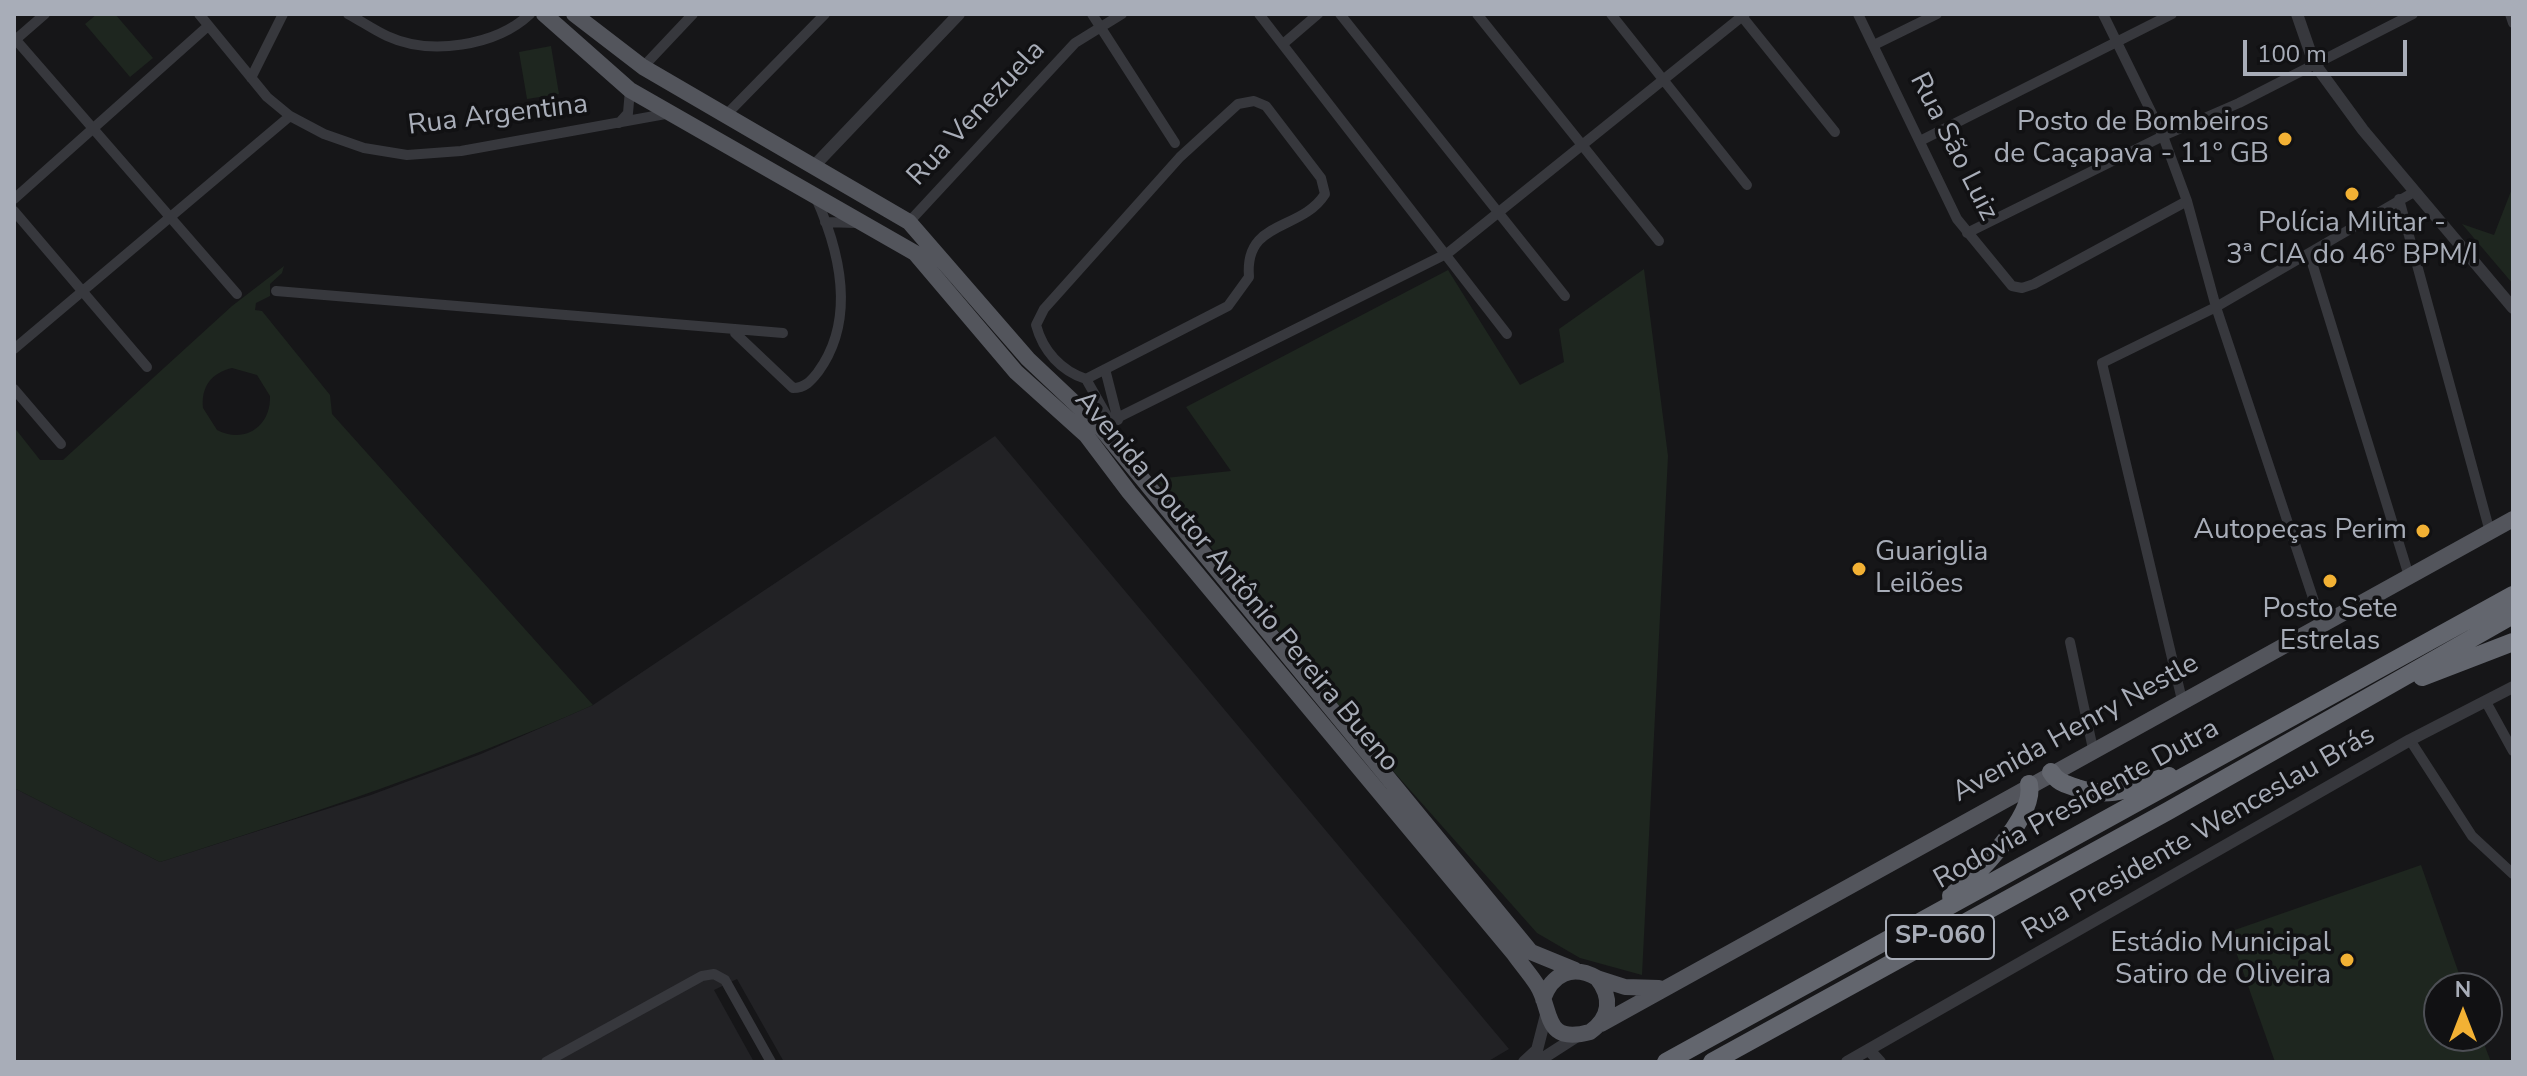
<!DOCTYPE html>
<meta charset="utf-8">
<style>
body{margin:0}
#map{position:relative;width:2527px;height:1076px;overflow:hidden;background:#161618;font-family:"Nunito Sans",sans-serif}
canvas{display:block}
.frame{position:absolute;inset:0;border:16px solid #a8adb8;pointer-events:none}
.north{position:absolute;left:2423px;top:972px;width:80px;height:80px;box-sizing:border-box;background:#111113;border:2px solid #4d4f55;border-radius:50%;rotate:0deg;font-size:22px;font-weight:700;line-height:32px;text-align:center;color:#a8adb8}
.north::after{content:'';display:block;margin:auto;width:28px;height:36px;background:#f2b134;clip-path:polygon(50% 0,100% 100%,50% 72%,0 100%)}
.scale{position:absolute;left:2243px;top:40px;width:164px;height:36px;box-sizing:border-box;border:4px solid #a8adb8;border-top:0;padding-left:10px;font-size:24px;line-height:28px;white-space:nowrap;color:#a8adb8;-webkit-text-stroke:6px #111113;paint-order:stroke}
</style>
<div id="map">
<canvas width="2527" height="1076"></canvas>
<div class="frame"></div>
<div class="north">N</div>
<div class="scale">100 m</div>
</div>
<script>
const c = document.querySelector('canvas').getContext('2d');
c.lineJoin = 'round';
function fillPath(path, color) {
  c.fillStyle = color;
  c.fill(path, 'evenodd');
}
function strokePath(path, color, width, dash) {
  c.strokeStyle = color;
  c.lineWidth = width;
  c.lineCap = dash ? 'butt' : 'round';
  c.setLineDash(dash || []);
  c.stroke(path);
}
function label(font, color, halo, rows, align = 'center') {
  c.font = font + ' "Nunito Sans",sans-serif';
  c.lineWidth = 7;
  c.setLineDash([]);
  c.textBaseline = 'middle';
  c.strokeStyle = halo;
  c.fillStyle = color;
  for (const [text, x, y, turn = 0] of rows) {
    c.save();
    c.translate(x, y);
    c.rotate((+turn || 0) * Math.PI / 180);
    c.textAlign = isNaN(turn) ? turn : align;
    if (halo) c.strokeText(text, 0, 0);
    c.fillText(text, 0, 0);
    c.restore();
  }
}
fillPath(new Path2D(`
 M995 436 1509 1049 1487 1062H784L737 979 714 990 754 1062H14V788L160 862 371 795 481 754 593 705Z`), '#222225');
fillPath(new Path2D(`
 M97 14H115L153 58 130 77 85 24Z
 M551 46 559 94 527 99 519 52Z
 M2513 186V284L2462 224 2494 235Z
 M284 266 282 273 270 284V296L256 303 255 310 262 311 330 395 332 414 593 705C450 768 308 815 160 862L14 788V427L40 460H63L232 306ZM232 368 257 375 270 396C271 427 244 444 217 430L203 408C201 387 211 373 232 368Z
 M1644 269 1668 456 1642 975 1580 958 1537 933 1371 746 1156 479 1231 471 1186 407 1448 270 1520 385 1564 362 1559 329Z
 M2421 865 2464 988H2439V1036H2481L2491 1062H2275L2229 932Z`), '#1e261f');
strokePath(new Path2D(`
 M199 14 267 97 290 116 324 134 364 148 407 155 461 151 671 113
 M348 14C361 21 374 30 387 36 430 56 496 46 530 14
 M1092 14 1175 143
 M1259 14 1507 334
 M1340 14 1565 296
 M1477 14 1659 241
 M1611 14 1747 185
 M1740 14 1835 132
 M1858 14 1957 219 2012 286 2022 288 2034 284 2187 201
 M2103 14 2163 136 2187 201 2216 307 2322 625
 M2510 14 2513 23
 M16 40 237 294
 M14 41 45 14
 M1283 44 1318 14
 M1874 45 1937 14
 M643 67 693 14
 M251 78 283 14
 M1254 101 1266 106 1321 178 1325 194C1301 232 1244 219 1249 277L1228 306 1086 379C1061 371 1043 351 1036 325L1044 309 1180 157 1238 104Z
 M726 115 825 14
 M619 123 628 113 630 90
 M1920 141 2172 14
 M14 199 208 26
 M2399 199 2490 532
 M14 211 147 367
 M825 222 855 223
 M909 222 1075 43 1122 14
 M1967 233 2163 136 2239 103 2413 14
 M2309 253 2409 576
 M276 291 783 333
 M735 333 793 388C805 388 811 381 818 372 856 320 840 252 816 198
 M14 349 290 116
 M1105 369 1118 420
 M1086 379 1111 423
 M14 389 61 444
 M1097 428 1448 253 1745 14
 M2070 642 2093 749
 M2182 700 2102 363 2216 307 2414 192
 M2486 702 2513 751
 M2410 740 2472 836 2513 874
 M546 1062 702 976 714 974 725 980 771 1062`), '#37383d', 10);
strokePath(new Path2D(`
 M2297 14 2314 63 2363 130 2513 308
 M814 166 959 14
 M1869 1050 1880 1062
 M1524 1062 1537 1050 1546 1015
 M1537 1062 1579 1035
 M1847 1062 2410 740 2513 687`), '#37383d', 12);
strokePath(new Path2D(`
 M544 14 630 90 915 253 1016 372 1086 435 1129 492 1514 954C1521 964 1530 974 1537 985 1553 1010 1542 1045 1590 1032 1611 1017 1612 997 1597 978 1572 964 1552 974 1543 999
 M574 14 643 67 909 222 1028 359 1099 426 1531 952 1575 970
 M1597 978 1625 987 1659 988
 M1601 1024 2513 519`), '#53555c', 16);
strokePath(new Path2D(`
 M2422 677 2513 642
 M2051 772C2058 783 2066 784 2077 788 2113 800 2136 785 2169 776
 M1951 896C1975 877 2036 817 2029 784
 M1666 1062 2513 595
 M1712 1062 2168 811 2513 615`), '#63666e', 18);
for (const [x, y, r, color] of [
 [2285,139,8,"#f2b134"],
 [2352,194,8,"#f2b134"],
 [2423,531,8,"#f2b134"],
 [1859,569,8,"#f2b134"],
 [2330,581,8,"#f2b134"],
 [2347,960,8,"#f2b134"]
]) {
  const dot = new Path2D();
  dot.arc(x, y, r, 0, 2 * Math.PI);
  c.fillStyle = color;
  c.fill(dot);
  strokePath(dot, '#111113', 3);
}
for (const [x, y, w] of [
 [1940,937,108]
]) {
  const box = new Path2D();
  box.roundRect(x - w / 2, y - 22, w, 44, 6);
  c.fillStyle = '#111113';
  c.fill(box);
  strokePath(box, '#a8adb8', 2);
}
label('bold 26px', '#a8adb8', null, [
 ["SP-060",1940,937]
]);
label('28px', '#a8adb8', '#111113', [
 ["Rua Venezuela",977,114,-47],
 ["Rua Argentina",498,116,-7],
 ["Rua São Luiz",1953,147,63],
 ["Avenida Doutor Antônio Pereira Bueno",1236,582,50],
 ["Avenida Henry Nestle",2076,729,-29],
 ["Rodovia Presidente Dutra",2077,805,-29],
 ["Rua Presidente Wenceslau Brás",2199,834,-30]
]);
label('28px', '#a8adb8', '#111113', [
 ["Posto de Bombeiros",2269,123],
 ["de Caçapava - 11º GB",2269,155],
 ["Polícia Militar -",2352,224,"center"],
 ["3ª CIA do 46º BPM/I",2352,256,"center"],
 ["Autopeças Perim",2407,531],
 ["Guariglia",1875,553,"left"],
 ["Leilões",1875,585,"left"],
 ["Posto Sete",2330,610,"center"],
 ["Estrelas",2330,642,"center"],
 ["Estádio Municipal",2331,944],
 ["Satiro de Oliveira",2331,976]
], 'right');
</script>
